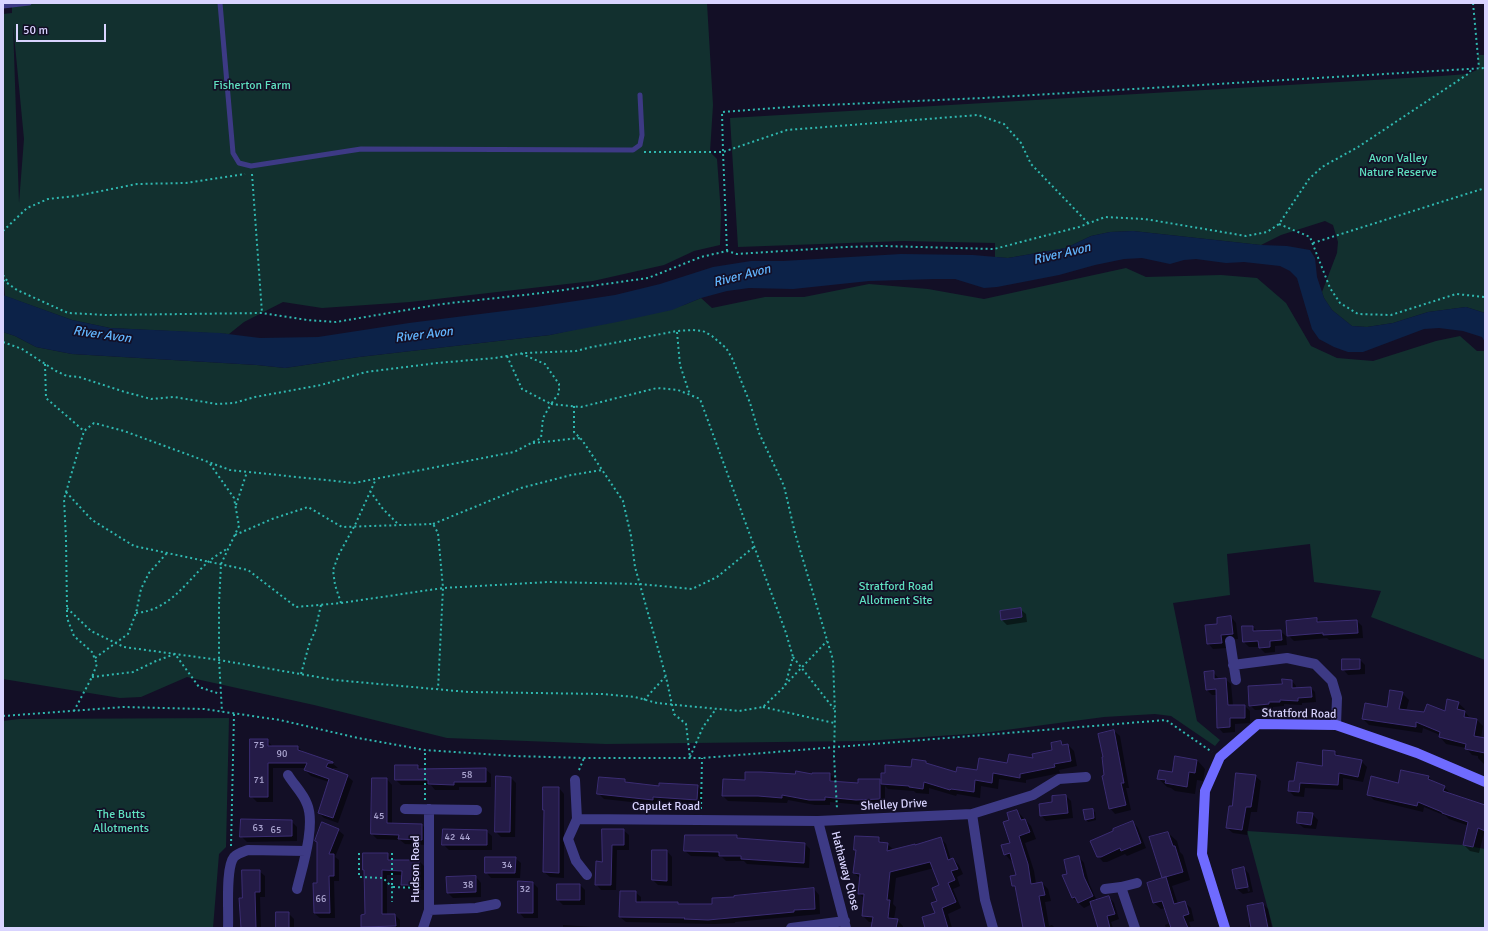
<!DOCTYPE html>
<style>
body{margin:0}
#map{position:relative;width:1488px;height:931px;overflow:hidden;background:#130f26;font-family:Signika,sans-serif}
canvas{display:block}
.frame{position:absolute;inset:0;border:4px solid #d9d4ff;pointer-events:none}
.scale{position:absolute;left:16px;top:24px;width:90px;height:18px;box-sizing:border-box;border:2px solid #d9d4ff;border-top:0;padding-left:5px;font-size:12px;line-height:14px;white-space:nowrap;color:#d9d4ff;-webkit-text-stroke:3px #130f26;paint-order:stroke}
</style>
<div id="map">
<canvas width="1488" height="931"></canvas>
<div class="frame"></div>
<div class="scale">50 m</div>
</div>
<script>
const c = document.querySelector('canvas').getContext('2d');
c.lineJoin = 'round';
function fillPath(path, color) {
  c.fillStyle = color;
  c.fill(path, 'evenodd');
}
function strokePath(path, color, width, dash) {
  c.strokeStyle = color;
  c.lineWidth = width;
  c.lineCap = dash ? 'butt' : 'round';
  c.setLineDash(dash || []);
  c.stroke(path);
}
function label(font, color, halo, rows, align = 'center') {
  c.font = font + ' Signika,sans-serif';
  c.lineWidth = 3.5;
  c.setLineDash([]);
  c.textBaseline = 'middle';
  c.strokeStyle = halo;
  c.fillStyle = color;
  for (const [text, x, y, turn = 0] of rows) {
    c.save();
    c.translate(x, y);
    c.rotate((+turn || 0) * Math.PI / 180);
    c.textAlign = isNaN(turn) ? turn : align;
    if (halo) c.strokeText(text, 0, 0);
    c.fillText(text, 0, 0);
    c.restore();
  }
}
fillPath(new Path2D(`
 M12 3H707L713 105 710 152 717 159 721 214 720 245 694 251 664 265 593 281 410 302 322 308 283 302 244 322 229 334 110 328 72 320 5 296 3 268V14L12 13ZM13 24 24 139 19 203Z
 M1478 55H1485V313L1466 307 1428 312 1393 323 1367 327 1352 326 1332 310 1324 298 1322 292 1337 253 1338 242 1333 225 1325 221 1281 235 1261 245 1133 231 1110 232 1091 236 1066 248 1008 258 995 257V243L903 241 738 247 730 118 1441 76 1468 74 1479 69Z
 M1126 268 1146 277 1221 275 1257 278 1286 303 1311 346 1337 358 1373 361 1436 341 1460 336 1477 351H1485V660L1371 617 1381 591 1314 582 1310 544 1227 554 1230 595 1173 603 1197 721 1220 740 1215 746 1171 716 1155 714 1104 717 983 733 865 741 606 744 447 738 314 705 187 677 141 697 120 698 3 679V332L15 336 36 347 72 354 257 365 285 368 359 357 550 335 684 305 701 298 712 308 765 297H804L869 284 928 289 984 299Z
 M229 718 226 847 219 854 213 928H3V721L19 719Z
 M1247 831 1463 845 1485 849V928H1273Z`), '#12302f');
fillPath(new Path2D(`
 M1133 231 1261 245 1287 246 1310 250 1315 258 1317 277 1324 298 1332 310 1352 326 1367 327 1393 323 1428 312 1466 307 1485 313V342L1482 337 1463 331 1439 328 1424 329 1363 352H1348L1334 347 1319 339 1312 329 1297 278 1290 271 1280 266 1244 262 1226 263 1196 259 1184 260 1170 264 1142 258 1124 259 1095 265 1059 275 997 287 984 288 955 279H935L869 281 793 289 749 288 727 291 701 298 672 310 617 322 550 335 359 357 285 368 257 365 72 354 36 347 15 336 3 332V295L72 320 110 328 220 333 260 338 318 337 409 323 536 307 615 295 660 284 713 267 751 261H783L901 254 973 255 1008 258 1066 248 1091 236 1110 232Z`), '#0c2248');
fillPath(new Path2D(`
 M1020 609 1026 614 1027 622 1007 625 1002 620Z
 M1231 617 1236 623 1238 639 1226 640 1227 648 1213 649 1208 643 1218 625Z
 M1317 619 1321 623 1357 621 1362 626 1363 638 1329 640 1327 638 1294 641 1288 635Z
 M1253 627 1258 632 1280 631 1286 636 1287 645 1275 646V652L1265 653 1259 647H1249L1244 642Z
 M1360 660 1365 665V674L1348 675 1343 669Z
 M1213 672 1219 679H1225L1231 684 1233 706H1245L1250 711V723L1235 724V732L1223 733 1218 727 1217 695H1212L1207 690Z
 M1292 681 1296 686V689L1311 688 1315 692 1316 702 1302 703V705L1284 704V706L1273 707V709L1255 710 1250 705Z
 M1402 693 1409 700 1406 711 1424 714 1445 713 1458 703 1465 709 1464 711 1471 719 1477 720 1483 726 1481 738 1485 739V765L1478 758V756L1472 755 1466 748 1446 744 1440 737V735L1423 728 1422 733 1369 725 1363 719 1387 708Z
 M1114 731 1120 736 1129 788H1126L1131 810 1115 814 1110 808 1105 776Z
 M267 740 273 747H298L303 752 332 763 338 768H333L332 771 347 776 353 781 338 823 324 818 319 813 329 782 311 776 305 770 306 768H273V802H257L251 796Z
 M1061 742 1065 746 1068 745 1074 751 1077 766 1059 770 1060 773 1026 780V783L999 779 998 789 981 786 980 798 957 794 956 796 929 788V794L916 793 914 791 888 789 885 786V804L862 805 830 802V805H815L788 800 787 803 728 801 723 796 746 781 813 775 830 774 835 779V782L859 784 879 780 882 783 925 762 929 765 957 774 978 771 1034 759 1053 751Z
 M1335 752 1340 757 1361 761 1367 767 1363 782 1343 778V790L1305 788 1304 797 1294 796 1289 791 1295 782 1323 767Z
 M1197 760 1205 769 1203 781 1197 780 1195 794 1175 791 1171 788 1167 787 1158 778 1173 773Z
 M418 766 422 770 485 769 491 774V787H459V790H435L431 785H401L396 780Z
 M1402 772 1429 777 1434 783 1444 787 1450 793 1449 794 1485 806V834L1484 833 1479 853 1470 851 1464 845 1469 826 1449 819 1446 816 1424 807 1423 812 1374 800 1368 794 1399 784Z
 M1255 776 1261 781 1257 812H1251L1247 835 1233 833 1227 828 1233 808Z
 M511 778 516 783 515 837H501L496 832Z
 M387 779 392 785V824L422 825 427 830V845L405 844 400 840 377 839 372 834Z
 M624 780 628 783 660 787 697 786 703 791 702 805 658 802V805L604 799 599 794Z
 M559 788 564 794V878L550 877 544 872Z
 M1066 796 1071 801 1073 818 1046 821 1041 815 1054 803Z
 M1092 810 1095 812 1096 820 1088 822 1086 819Z
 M1017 811 1031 826 1036 839 1025 843 1034 871 1036 884 1042 883 1048 889 1051 901 1045 902 1049 926 1052 925 1055 928H1034L1016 889 1013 886 1017 876 1013 860 1011 861 1005 854 1011 843V821Z
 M1312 814 1318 820 1316 829 1304 828 1298 823Z
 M291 821 297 827V841L247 842 241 836Z
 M1133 822 1138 828 1146 848 1127 856 1125 854 1107 862H1103L1098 856Z
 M338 830 344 835 335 857 339 860V881H334L335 918H320L314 913V884H318V842Z
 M603 830H623L629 835V850H617L616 890H601L596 884 603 863Z
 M486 831 492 836V850H449L443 844Z
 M1168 833 1177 841 1180 852 1183 855 1190 880 1172 886 1178 904 1184 902 1191 908 1194 921 1189 922 1191 928H1166L1165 925 1170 923 1165 908 1161 909 1154 903 1149 884 1164 879 1163 877Z
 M737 836 740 839 805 844 810 849 809 868 747 864 744 861H726L722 857 691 856 685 851Z
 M878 838 883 843 887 844 894 850 916 846 940 838 946 844 951 860 953 859 959 865 963 874 957 877 960 886 953 889 961 908 948 914 952 928H926L936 914 941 886 934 868 896 878 893 904 896 907 894 919 897 920 903 926V928H872L873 922H869L863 916 865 899 859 894 861 879 854 873 857 851 855 849Z
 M653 851H667L672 857V886L658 885 653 880Z
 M387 854 392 859V861H419L424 866V890L407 889 402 884V875H387V915H395L400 920V928H362V916L366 915 365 872 364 870Z
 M1079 857 1084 863 1089 883 1097 901 1109 897 1114 903 1119 919 1111 922 1113 928H1097L1099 927 1092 904 1084 908 1073 898 1063 876 1068 875Z
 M515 858 521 863 520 878H491L486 872Z
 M1244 868 1249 874 1253 892 1243 894 1237 889ZM1244 873H1246L1250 891 1248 892Z
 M259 871 265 876V897H260L261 928H241L243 899Z
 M476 877 481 883V897L453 898 448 893Z
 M533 883 538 888V918H524L519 912Z
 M580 885 585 890V905H563L558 900Z
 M814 889 819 895 820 914 735 922V923L714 924 626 922 620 917 635 892 641 897V903H678L679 905H713Z
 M1263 904 1268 909 1272 928H1249L1248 926 1252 925Z
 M288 913 294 919V928H277Z
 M563 925 594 927 596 928H563Z`), '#0007');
const building = new Path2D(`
 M1021 608 1022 617 1001 620 1000 611Z
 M1231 616 1233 634 1221 635 1222 643 1207 644 1205 625 1217 624V618Z
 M1317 618V622L1357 620 1358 633 1323 635V633L1287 636 1286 621Z
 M1242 626H1253V631L1281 630 1282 640 1270 641V647L1259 648 1258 641 1243 642Z
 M1342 659H1360V669L1342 670Z
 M1214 671V679L1226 678 1228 705H1245V718H1230V727L1217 728 1216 689 1206 690 1204 672Z
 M1282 679 1292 680V688L1311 687 1312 697 1298 698V701L1280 700V702H1269V704L1249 706 1248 686 1282 684Z
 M1390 690 1403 692 1399 709 1424 712 1427 704 1445 711 1447 699 1459 702 1457 709 1465 711 1464 717 1477 719 1474 736 1485 738V753L1465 749 1466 744 1439 737 1440 732 1416 722V727L1362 719 1365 703 1387 707Z
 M1114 730 1124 783H1121L1126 805 1109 809 1102 776 1104 775 1102 757H1103L1098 734Z
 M250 739H268V746H298V750L333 762V763H328L326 767 348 775 333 818 318 813 329 779 304 770 307 763H268V797H250Z
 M1061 741 1062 745 1068 744 1071 761 1054 764 1055 767 1020 774V778L993 773 992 783 975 780 974 792 951 789 950 790 924 782 923 789 909 787V786L881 784V773H885V765L911 767 912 759 926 761V763L956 772 957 767 977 770 979 758 1007 763 1009 754 1033 758 1032 754 1052 750 1051 743Z
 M1323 750 1335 751V755L1362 760 1358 777 1339 773 1338 785 1300 783 1299 792 1288 791 1289 781H1294L1297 762 1322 766Z
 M1175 756 1197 760 1195 773 1189 772 1187 787 1165 783 1166 780 1157 779 1159 770 1172 772Z
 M395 765H418V769L486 768V782H454V785L428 784V780H395Z
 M1401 770 1429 776 1428 779 1445 786 1443 791 1485 805V831L1478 828 1473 847 1463 845 1468 822 1442 813V812L1418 802 1417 806 1367 795 1371 776 1398 783Z
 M796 771 812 774V773H830V781L858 783V779H880V799L856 800 825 797V800H809L782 795V798L758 796H722L723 779 745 780V772H761L795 774Z
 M1236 773 1256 775 1251 807H1246L1242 830 1226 828 1229 806H1232Z
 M496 776 511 777 510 832H495Z
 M599 777 625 779V782L659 786V783L698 785 697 800 653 797V800L597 794Z
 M372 778H387V823L422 824V840L398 839 399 835 371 834Z
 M543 787H559V873L543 872 544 810H543Z
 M1066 795 1068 813 1040 816 1039 804 1052 802V796Z
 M1093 809 1094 818 1085 820 1083 810Z
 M1017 810 1021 820 1025 819 1030 832 1019 836 1028 864 1031 884 1042 882 1045 895 1039 896 1045 928H1023L1015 886H1012L1010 876 1016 875 1010 853 1004 855 1001 845 1010 843 1003 822 1009 820 1007 813Z
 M1298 812 1313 813 1311 825 1297 823Z
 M241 819 292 820V836L240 837Z
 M1133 821 1141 843 1121 851 1120 848 1101 857H1097L1090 841 1113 831V829Z
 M322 822 339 829 329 854H334V876H329L330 913H314L313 883H317V842L315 841Z
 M443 829 487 830V845H442Z
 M602 829H624V845H612L611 885H595L596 861 602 862Z
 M1168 832 1173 846H1175L1183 872 1162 878 1149 837Z
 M685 835H737V838L805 843 804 863 741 859V856H719V852L684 851Z
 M855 836 879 837V842L888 843 887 851 915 844V845L941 837 948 860 953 858 958 869 951 871 955 880 948 883 956 902 942 908 948 928H925L922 917 935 913 931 903 937 901 932 888 939 885 930 862 890 872 887 900H890L888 918 898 919 896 928H871L873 917 862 916 864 894H858L860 874 853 873 856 850H854Z
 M652 850H667V881L652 880Z
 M363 853H388V860H419V885H401L402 871 382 870V914H395L396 926 361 927V915L365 914 364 870H363Z
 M1079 856 1084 877 1093 896 1078 903 1075 897 1072 898 1062 875 1067 874 1064 860Z
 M485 857H516L515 873H485Z
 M1244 867 1248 887 1236 889 1232 870Z
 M242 870H260V892H255L256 928H241L239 898H242Z
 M476 876V892L447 893 446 877Z
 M1166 877 1174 904 1185 901 1189 914 1183 916 1188 928H1171L1162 901 1153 903 1147 883Z
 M518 881 533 882V913H518Z
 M557 884H580V900H557Z
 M814 888 815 909 794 910V912L708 920 684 919 685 918 619 917 620 891H636V902H678V904H712V898L734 897V896Z
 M1109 896 1115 914 1107 916 1110 928H1098L1090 902Z
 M1263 903 1268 928H1251L1247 906Z
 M276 912H289V928H276Z`);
fillPath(building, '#241b47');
strokePath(building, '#3b2d73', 1);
strokePath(new Path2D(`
 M1473 3 1479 68
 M644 152H723L722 112 803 106 983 98 1485 68
 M252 174 262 313
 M1279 224 1310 237 1330 288 1340 303 1358 314 1391 315 1456 294 1485 297
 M3 231 27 208 48 199 76 196 137 184 186 183 245 174
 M1313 243 1485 188
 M727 251 723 152 787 130 978 115 1004 124 1021 143 1031 164 1088 223
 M3 275 8 282
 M3 280 17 290 68 313 107 315 262 313 307 320 336 322 442 304 542 293 648 278 701 257 727 251 737 254 845 247 883 246 994 249 1079 227 1105 217 1145 219 1246 236 1267 232 1279 224 1309 179 1322 167 1358 147 1468 74 1472 69
 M677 332 680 365 690 395
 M3 342 22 349 56 371 67 376 79 377 125 392 151 399 174 397 217 404 234 403 255 397 321 385 366 372 437 363 495 358 524 353 576 351 592 347 677 331 693 330 703 331 712 336 726 348 732 358 750 403 759 433 784 486 795 533 833 660 835 713 834 756 837 809
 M507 356 522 389 551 404 559 393V384L545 364 522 354
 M45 364 46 398 84 431
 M574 406V432L582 440 623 501 631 536 635 567 666 677 674 714 686 724 690 758
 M533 443 580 438
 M210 464 234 498 239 526 221 564 219 604V660L222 712
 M370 491 383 509 399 525
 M66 492 92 520 134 546 248 570 296 607 341 603 443 588 549 582 640 584 692 589 717 577 754 547
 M236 505 247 472
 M433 524 521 488 571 475 602 470
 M235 535 272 519 308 507 342 527 433 524 438 533 443 588 438 689
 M341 603 335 585 333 570 339 554 355 525 376 479
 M67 608 91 631 124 647 219 660 335 680 468 692 602 694 635 697 657 703 739 711 763 707 785 686 793 657 786 633 700 399 678 390 657 388 581 407 551 404 543 418 541 438 514 452 354 483 230 470 124 431 94 423 84 431 64 499 66 539 67 608V618L74 636 92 652 97 664 92 677 74 711
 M136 613C170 610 185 583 208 562 214 557 222 552 228 548
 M793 657 834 709
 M95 658 128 634 136 613 141 589 149 573 167 553
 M301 674 309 645 315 631 321 605
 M92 677 133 672 156 661 175 654 199 687 220 694
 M785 685 827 641
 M644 700 665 677
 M763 707 834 723
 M3 716 124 707 204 709 280 720 358 738 425 750 514 756 584 758H702L1166 720 1212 752
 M690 757 703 727 716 709
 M579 770 584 758
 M425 800V750
 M701 809 702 758
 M231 846 234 714
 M359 853V877L383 878 392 887V902
 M392 853V887L418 888`), '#2fb8b0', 2, [2, 3]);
strokePath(new Path2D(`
 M220 3 233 153 239 163 251 166 361 149 633 150 640 145 642 135 640 95
 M3 6 29 3`), '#3d3a85', 5);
strokePath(new Path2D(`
 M1230 641 1236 680
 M1233 665 1287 658 1315 664 1332 681 1337 698 1336 725
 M288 775C294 785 303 793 307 804 316 825 302 868 297 889
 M575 780 577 819
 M405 809 477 810
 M972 814 985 900 993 928
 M818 821 846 928
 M587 875 576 861 568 839 577 819 818 821 972 814 1033 795 1059 779 1086 777
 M1121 887 1135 928
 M1105 889 1121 887 1137 883
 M429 910 476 908 496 904
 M228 928C229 912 225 868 234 857 238 853 243 852 248 850L306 851
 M423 928 429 910V809
 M791 928 845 921`), '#3d3a85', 10);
strokePath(new Path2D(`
 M1225 928 1202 854 1205 791 1220 757 1258 724 1336 725 1417 753 1485 782`), '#6f6bff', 10);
label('10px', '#aca6d1', null, [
 ["75",259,745],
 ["90",282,754],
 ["58",467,775],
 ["71",259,780],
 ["45",379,816],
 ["63",258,828],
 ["65",276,830],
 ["42",450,837],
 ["44",465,837],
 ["34",507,865],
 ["38",468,885],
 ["32",525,889],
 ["66",321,899]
]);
label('12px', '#5fe0c0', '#130f26', [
 ["Fisherton Farm",252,86],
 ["Avon Valley",1398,159],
 ["Nature Reserve",1398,173],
 ["Stratford Road",896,587],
 ["Allotment Site",896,601],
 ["The Butts",121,815],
 ["Allotments",121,829]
]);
label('12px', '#d9d4ff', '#130f26', [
 ["Stratford Road",1299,714,1],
 ["Shelley Drive",894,805,-3],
 ["Capulet Road",666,807],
 ["Hudson Road",416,869,-90],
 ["Hathaway Close",845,871,75]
]);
label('italic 13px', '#62b6ff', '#130f26', [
 ["River Avon",1062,254,-13],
 ["River Avon",742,276,-14],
 ["River Avon",102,335,8],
 ["River Avon",424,335,-7]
]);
</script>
